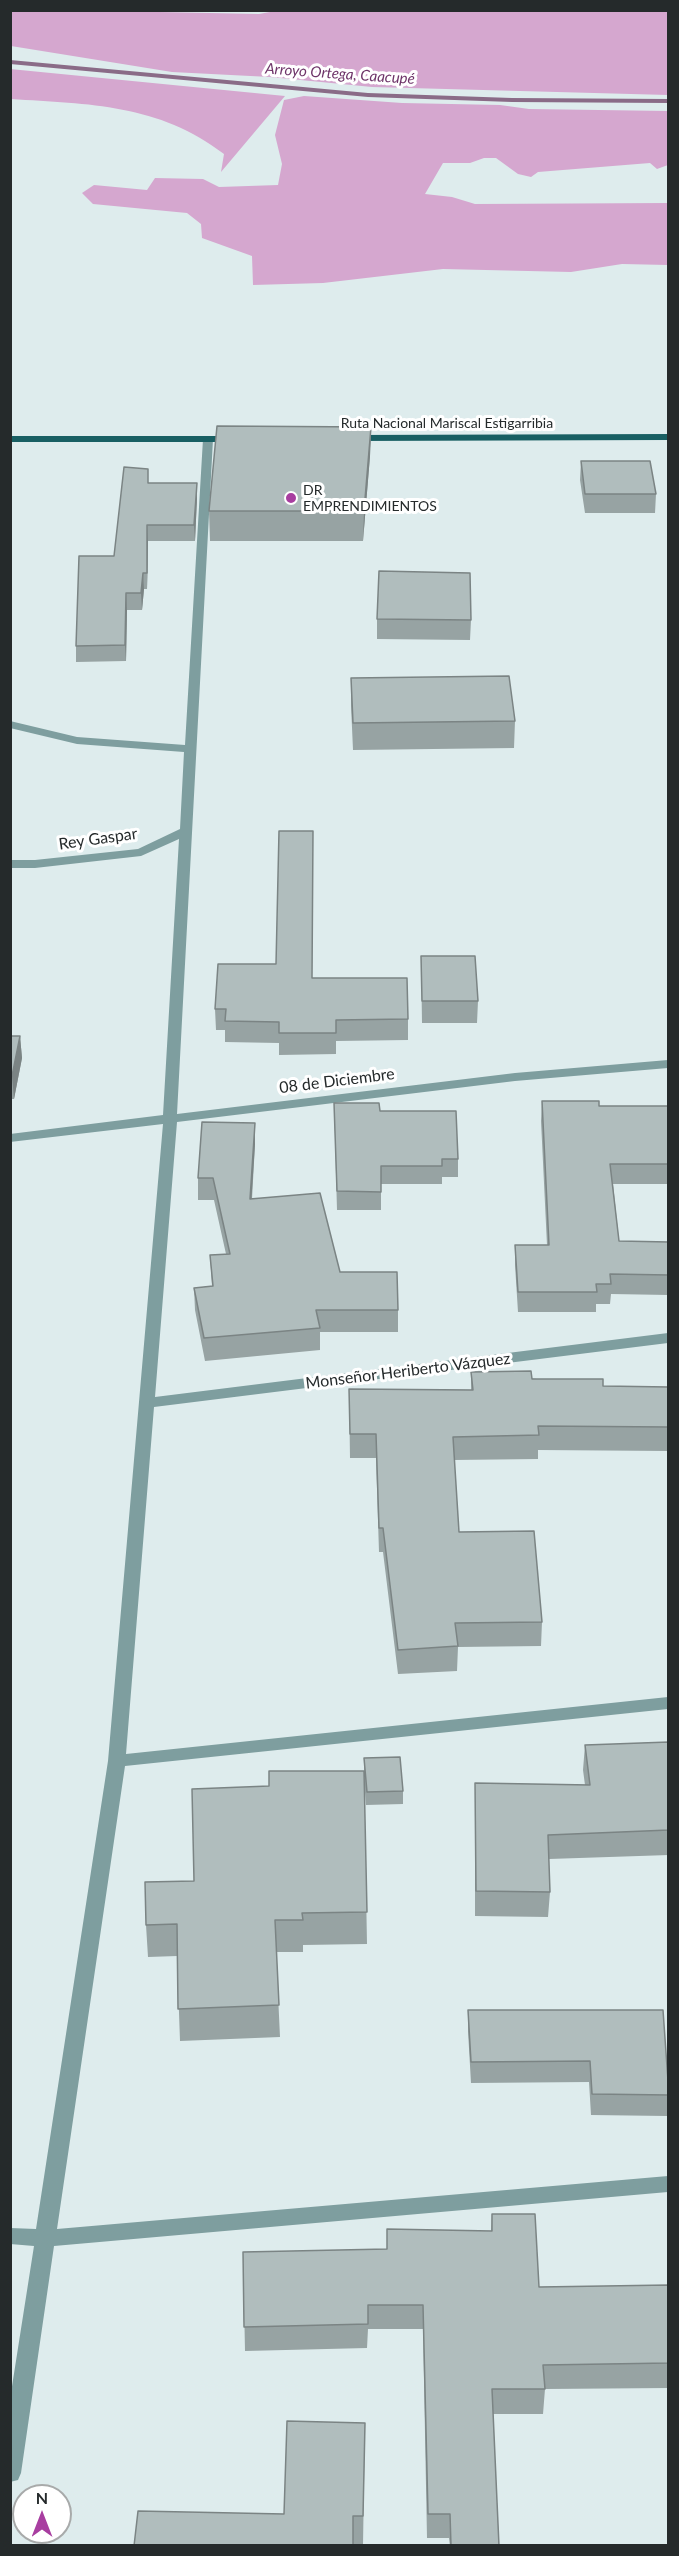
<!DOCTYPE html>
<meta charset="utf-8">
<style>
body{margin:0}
#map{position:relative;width:679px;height:2556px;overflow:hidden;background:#deeced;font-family:Lato,sans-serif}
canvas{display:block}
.frame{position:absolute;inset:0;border:12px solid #252a2b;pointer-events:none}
.north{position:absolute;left:12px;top:2484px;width:60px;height:60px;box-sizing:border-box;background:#fff;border:2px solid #a8aaaa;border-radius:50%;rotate:0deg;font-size:16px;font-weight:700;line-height:24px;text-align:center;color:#252a2b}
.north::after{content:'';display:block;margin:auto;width:21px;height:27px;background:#a83ea0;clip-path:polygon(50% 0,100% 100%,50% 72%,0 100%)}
</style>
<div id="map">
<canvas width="679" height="2556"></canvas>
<div class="frame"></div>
<div class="north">N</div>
</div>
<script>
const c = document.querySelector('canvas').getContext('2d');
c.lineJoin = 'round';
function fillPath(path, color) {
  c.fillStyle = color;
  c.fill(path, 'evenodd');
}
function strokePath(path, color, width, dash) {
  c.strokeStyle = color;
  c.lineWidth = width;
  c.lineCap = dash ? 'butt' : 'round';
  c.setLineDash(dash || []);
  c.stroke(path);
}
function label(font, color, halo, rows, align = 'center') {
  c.font = font + ' Lato,sans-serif';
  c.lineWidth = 6;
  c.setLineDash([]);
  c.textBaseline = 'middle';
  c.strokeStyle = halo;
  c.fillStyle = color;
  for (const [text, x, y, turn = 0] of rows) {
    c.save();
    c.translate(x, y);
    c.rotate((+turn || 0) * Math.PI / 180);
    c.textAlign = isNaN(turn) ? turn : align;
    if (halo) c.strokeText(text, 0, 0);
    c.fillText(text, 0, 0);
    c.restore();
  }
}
fillPath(new Path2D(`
 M111 11 259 14 281 10 668 11V95L372 87 270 77 172 72 11 46V11Z
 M10 69 285 96 221 172 224 154C159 104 89 104 11 99Z
 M304 96 402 103 500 105 529 109 668 111V165L657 169 650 163 538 172 531 177 518 174 496 158H484L470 163H443L425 194 452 197 475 204 668 203V265L622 264 571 272 443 269 323 283 253 285 252 256 202 238 201 224 187 213 93 204 82 193 94 185 147 190 155 178 203 179 219 187 278 185 282 164 275 135 284 100Z`), '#d5a7cf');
fillPath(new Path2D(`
 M10 60 368 93 512 98 668 99V103L512 102 368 97 10 64Z`), '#8a6b87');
fillPath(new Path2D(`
 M208 436 213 439 177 1114 515 1073 668 1060V1068L515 1081 177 1122 155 1397 668 1333V1343L154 1407 126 1754 668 1697V1709L125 1766 57 2229 668 2176V2192L54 2246 21 2473 18 2480 10 2482V2399L34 2246 10 2244V2228L36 2229 108 1761 163 1124 10 1142V1134L163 1115 179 839 141 856 35 868H10V860H35L138 849 180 829 184 752 77 744 10 728V721L77 737 185 745 203 439Z`), '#7e9e9f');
fillPath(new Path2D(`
 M668 434V440L352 441 347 438 352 435Z
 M10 436H235L240 439 235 442H10Z`), '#185f63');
fillPath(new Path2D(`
 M371 427 370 456 363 541H210L209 511Z
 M581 461 656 494 655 513H585L580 480Z
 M149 483 197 498 195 541H148L147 589H144L142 610H127L126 661 76 662V646L114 556Z
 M377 619 471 620 470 640 377 639Z
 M351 678 515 721 514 748 353 750 351 705Z
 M421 956 478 1001 477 1023H422Z
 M312 978 408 1019V1040L336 1041V1054L279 1055V1043L225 1042V1030H216L215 1009Z
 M10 1036H20L22 1058 14 1099H10Z
 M542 1101 599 1106H669V1184H613L619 1241 669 1242V1295L611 1294 610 1304H596V1312H518L515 1265V1245H547L541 1121Z
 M334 1103 380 1111 458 1159V1177H442V1184H381V1210H337Z
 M255 1123V1144L252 1199 340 1272 398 1310V1332H320V1350L205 1361 195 1310 194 1288 212 1286 210 1255 226 1254 214 1200H198V1178Z
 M471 1372 603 1386 669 1387V1451L538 1450V1459L454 1460 459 1532 542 1622 541 1646 458 1647 457 1671 398 1674 383 1552H379L376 1458H350L349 1389 471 1390Z
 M669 1742V1855L549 1859 550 1892 548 1917 475 1916V1783L585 1785 583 1770 585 1745Z
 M364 1758 403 1791V1804L366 1805 364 1779 367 1944 303 1945V1952H276L280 2037 180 2041 177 1956 148 1957 146 1925 194 1881 269 1786 364 1771Z
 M468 2010 669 2089 667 2116 591 2115 589 2082 471 2083 468 2031Z
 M492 2214 539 2287 669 2285V2388L545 2389 543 2414H493L499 2546H450L449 2538H427L423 2329H368L367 2348 245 2351 243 2252 387 2249 491 2231Z
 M365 2423 363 2545 134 2546 284 2514Z`), '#97a3a3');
fillPath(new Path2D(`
 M371 427 370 456 363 541 364 511Z
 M197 483V498L195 541 194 525Z
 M147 525 148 541 147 589Z
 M143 573 144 589 142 610 141 593Z
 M126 593 127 610 126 661 125 645Z
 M20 1036 22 1058 14 1099 12 1076Z
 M255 1123V1144L250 1221V1199Z`), '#7b8484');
const building = new Path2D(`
 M217 426 371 427 364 511H209Z
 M581 461H650L656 494H585Z
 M124 467 148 469V483H197L194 525H147V573H143L141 593H126L125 645 76 646 79 556H114Z
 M379 571 470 573 471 620 377 619Z
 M509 676 515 721 353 723 351 678Z
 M279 831H313L312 978H407L408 1019 336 1020V1033H279V1022L225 1021 226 1009H215L218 964H276Z
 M421 956H475L478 1001H422Z
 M10 1036H20L12 1076H10Z
 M542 1101H599V1106H669V1164H610L619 1241 669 1242V1275L610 1274 611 1284H596L597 1292H518L515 1245H549Z
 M334 1103H379L380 1111H456L458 1159H442V1166H381V1192L337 1191Z
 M202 1122 255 1123 250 1199 320 1193 340 1272H397L398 1310H316L320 1328 204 1338 194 1288 213 1286 210 1255 230 1254 213 1178H198Z
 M531 1371 532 1379H603V1386L669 1387V1427L538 1426 539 1435 453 1437 459 1532 534 1531 542 1622 455 1623 458 1646 398 1650 383 1528H379L376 1434H350L349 1389 473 1390 471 1372Z
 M669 1742V1830L548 1835 550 1892 476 1891 475 1783 590 1785 585 1745Z
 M400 1757 403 1791 367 1792 364 1758Z
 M269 1771H364L367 1912 302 1913 303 1920H275L279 2005 178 2009 177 1924 146 1925 145 1882 194 1881 192 1789 269 1786Z
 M468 2010H663L669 2095 592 2094 590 2061 471 2062Z
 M492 2214H535L539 2287 669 2285V2363L543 2365 545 2389H492L499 2546H451L450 2514H428L423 2305H368V2324L244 2327 243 2252 387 2249V2229L492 2231Z
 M287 2421 365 2423 363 2516H353V2546H134L138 2511 284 2514Z`);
fillPath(building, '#b0bdbd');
strokePath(building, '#7b8484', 1.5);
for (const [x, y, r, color] of [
 [291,498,6,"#a83ea0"]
]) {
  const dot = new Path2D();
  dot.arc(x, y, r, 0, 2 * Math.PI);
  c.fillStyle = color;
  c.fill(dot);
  strokePath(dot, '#fff', 2);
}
label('14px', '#252a2b', '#fff', [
 ["Ruta Nacional Mariscal Estigarribia",447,423]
]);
label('14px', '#252a2b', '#fff', [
 ["DR",303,490],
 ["EMPRENDIMIENTOS",303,506]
], 'left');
label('italic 15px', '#6e3469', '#fff', [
 ["Arroyo Ortega, Caacupé",340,74,4]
]);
label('16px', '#252a2b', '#fff', [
 ["Rey Gaspar",98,839,-8],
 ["08 de Diciembre",337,1081,-7],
 ["Monseñor Heriberto Vázquez",408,1371,-7]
]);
</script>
